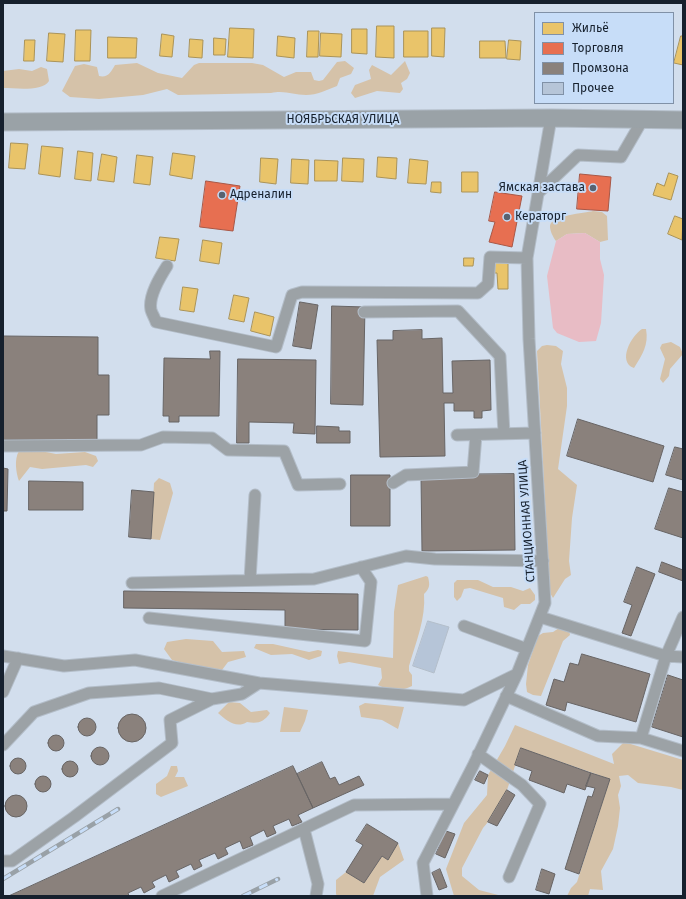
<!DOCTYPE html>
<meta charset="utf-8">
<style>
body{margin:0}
#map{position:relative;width:686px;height:899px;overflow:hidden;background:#d2deed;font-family:"Fira Sans",sans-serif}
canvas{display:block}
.frame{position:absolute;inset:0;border:4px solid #16202d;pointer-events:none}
.legend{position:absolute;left:534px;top:12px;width:140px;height:92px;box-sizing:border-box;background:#c7ddf8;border:1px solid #8091a7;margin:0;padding:5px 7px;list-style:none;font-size:12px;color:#16202d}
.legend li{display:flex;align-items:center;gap:8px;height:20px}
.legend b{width:20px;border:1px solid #8091a7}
</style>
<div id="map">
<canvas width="686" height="899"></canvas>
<div class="frame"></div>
<ul class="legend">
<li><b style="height:11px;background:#e9c46a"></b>Жильё</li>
<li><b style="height:11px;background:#e76f51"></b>Торговля</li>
<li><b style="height:11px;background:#8a817c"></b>Промзона</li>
<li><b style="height:11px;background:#b6c5d8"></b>Прочее</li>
</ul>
</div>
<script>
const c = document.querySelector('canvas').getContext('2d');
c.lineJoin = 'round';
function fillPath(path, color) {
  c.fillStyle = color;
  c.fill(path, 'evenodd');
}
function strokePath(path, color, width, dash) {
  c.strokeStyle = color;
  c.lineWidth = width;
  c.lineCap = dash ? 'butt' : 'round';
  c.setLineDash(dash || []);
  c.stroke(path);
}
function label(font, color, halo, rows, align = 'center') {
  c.font = font + ' "Fira Sans",sans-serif';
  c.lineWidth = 4;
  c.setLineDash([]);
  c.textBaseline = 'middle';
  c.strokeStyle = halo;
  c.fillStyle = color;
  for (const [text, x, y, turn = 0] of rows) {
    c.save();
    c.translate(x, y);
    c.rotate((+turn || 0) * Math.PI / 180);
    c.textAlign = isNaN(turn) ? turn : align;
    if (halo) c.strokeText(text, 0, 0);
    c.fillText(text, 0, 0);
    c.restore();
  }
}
fillPath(new Path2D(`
 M345 61 354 68 351 74 340 78 337 86C327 90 317 95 306 95 293 95 285 90 271 93L178 95 167 89 143 95 99 99 70 97 62 91 75 66 84 64 97 67 99 76C108 78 111 72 115 65L137 63 158 73 182 78 194 65 199 63H252L263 65 284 77 296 72H311L314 80 319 81 323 80 337 62Z
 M405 61 410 73 407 79 401 83 403 89 400 93 377 91 355 98 351 93 355 85 371 79 369 70 372 65 391 75Z
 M41 67 47 69 49 81C42 92 15 88 3 88V71L19 69 32 71Z
 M593 211 602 212 607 216 608 240 600 242 585 233 567 234 556 241C553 237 550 231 550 226 551 215 585 213 593 211Z
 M642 329H646C649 345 642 355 634 368 617 362 631 336 642 329Z
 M671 342 680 347 683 354 670 369 669 376 663 383 660 379 665 359 660 348 662 344Z
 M547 345 556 346 563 351 561 364 567 388V406L558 469 577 485 572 518 569 561 571 575 565 579 553 598 550 593 537 351 542 346Z
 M31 449 56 454 85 452 96 456 98 461 93 467 86 465 42 469 30 467 19 481C16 473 14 459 19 451Z
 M159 478 170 483 173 493 160 540 151 539 154 483Z
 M426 576 428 577C430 585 430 588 424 594 426 618 416 642 409 666V671L412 675V686C400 692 390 691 378 685L382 678 381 668 349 662 339 664 337 656 338 651 393 658 394 612 398 585Z
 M457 580H478L493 587H511L523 591 530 588 535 595V600L530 604H521L514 610 504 607 503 598 470 588 464 589 461 597 457 601 454 597V583Z
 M562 626 569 629 570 635 563 641 541 696 533 695 527 692 526 684 528 665 538 636 543 633 553 632Z
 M186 639 213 641 222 652 244 651 246 657 228 662 222 670 210 672 172 660 164 649 167 642Z
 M256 644H273L309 652 318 650 322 651 321 656 309 660 292 654 271 655 254 648Z
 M229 702 240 703 251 712 267 710 270 713C264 722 258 724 247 722 236 729 226 720 218 713Z
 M365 703 404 707 398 729 382 720 361 717 359 706Z
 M284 707 308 710 305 721 300 732H280Z
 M515 725 614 764 612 754 624 742 683 760V790L671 787 638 783 628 775 619 776 621 786 618 795 620 808 618 826 613 849 601 871 603 890 590 889 588 896H567L571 888 577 882 610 779 521 748 507 790 488 822 483 828 462 868V876L479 890 502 896H454L446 869 464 823 487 795 488 775 505 746Z
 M171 766H177L178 771 175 777H184L188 786 161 797 156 794V784L167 776Z
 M398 843 404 860 380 877 373 896H337L336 894V880L346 872 364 883 382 856 388 860Z`), '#d5c2a9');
fillPath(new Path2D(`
 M585 233 600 242V259L604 275 601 323 596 341 579 342 557 333 553 328 547 276 556 241 567 234Z`), '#e8bcc5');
const homes = new Path2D(`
 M377 26H394V58L376 57Z
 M230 28 254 29 253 58 228 57Z
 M432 28H445L444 57 432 56Z
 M352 29H367V54L352 53Z
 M76 30H91L90 61H75Z
 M308 31H319L318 57H307Z
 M404 31H428V57H404Z
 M49 33 65 34 63 62 47 61Z
 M321 33 342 34 341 57 320 56Z
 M162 34 174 36 172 57 160 56Z
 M278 36 295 38 294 58 277 56Z
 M681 36H683V65L674 63Z
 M108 37 137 38 136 58H108Z
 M214 38 226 39 225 55H214Z
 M190 39 203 40 202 58 189 57Z
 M25 40H35L34 61H24Z
 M509 40 521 41 520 60 507 59Z
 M480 41H505L506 58H480Z
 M11 143 28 144 25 169 9 168Z
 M42 146 63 148 60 177 39 174Z
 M78 151 93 153 91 181 75 179Z
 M173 153 195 156 192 179 170 175Z
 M102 154 117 157 114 182 98 180Z
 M137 155 153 157 150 185 134 183Z
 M378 157 397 158 396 179 377 177Z
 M261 158 278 159 276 184 260 182Z
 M343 158 364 159 363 182 342 181Z
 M292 159 309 160 308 184 291 183Z
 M410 159 428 161 426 184 408 183Z
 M315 160 338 161 337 181H315Z
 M462 172H478V192H462Z
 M669 173 678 176 671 200 653 195 657 183 664 186Z
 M432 182H441V193L431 192Z
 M675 216 683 219 682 240 668 234Z
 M160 237 179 239 175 261 156 258Z
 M203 240 222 243 219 264 200 261Z
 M464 258H474L473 266H464Z
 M492 262H508V289H498L497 273H492Z
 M183 287 198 289 194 312 180 310Z
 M234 295 249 298 244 322 229 319Z
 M255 312 274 317 270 336 251 331Z`);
fillPath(homes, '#e9c46a');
strokePath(homes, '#aa9358', 1);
const shops = new Path2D(`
 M580 174 611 177 608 211 577 209Z
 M206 181 240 186 233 231 200 227Z
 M495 192 522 196 512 247 489 242 495 222 489 221Z`);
fillPath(shops, '#e76f51');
strokePath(shops, '#a85746', 1);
const industry = new Path2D(`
 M300 302 318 305 311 349 293 346Z
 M332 306 365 307 363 405 331 404Z
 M422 330V339L442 338 443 393H453L452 361 490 360 491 410 482 411V418H474V411H454V403H444L445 456 380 457 377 340H393V331Z
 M3 336 98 337V375H109V415H97V440H3Z
 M210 351H220L219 416H179V422H169V416H163L164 358 210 359Z
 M238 359 316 360 315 434 293 433 294 423 249 422V443H237Z
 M578 419 664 446 653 482 567 456Z
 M317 426 339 427V431H350V443H317Z
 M675 447 683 449V480L666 475Z
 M3 468 8 469 7 511H3Z
 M514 474 515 550 422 551 421 475Z
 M351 475H390V526H351Z
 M29 481 83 482V510H29Z
 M669 488 683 492V538L655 529Z
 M132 490 154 492 151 539 129 537Z
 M662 562 683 570V581L659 572Z
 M637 567 655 574 631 636 622 633 632 605 624 602Z
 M124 591 358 594V630L285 629V610L124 608Z
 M582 654 650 674 636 722 567 702 565 711 546 705 554 679 564 682 570 663 578 665Z
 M668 675 683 680V737L652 727Z
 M118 728a14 14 0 1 1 28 0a14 14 0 1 1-28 0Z
 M78 727a9 9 0 1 1 18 0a9 9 0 1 1-18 0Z
 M48 743a8 8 0 1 1 16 0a8 8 0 1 1-16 0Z
 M91 756a9 9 0 1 1 18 0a9 9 0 1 1-18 0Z
 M521 748 591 773 585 790 567 784 564 793 529 780 532 771 515 765Z
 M10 766a8 8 0 1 1 16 0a8 8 0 1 1-16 0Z
 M62 769a8 8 0 1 1 16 0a8 8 0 1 1-16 0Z
 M322 762 330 779 335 777 339 785 359 776 364 785 313 808 297 774Z
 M293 766 313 808 298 815 302 822 292 826 289 819 273 826 276 833 267 837 264 830 250 837 253 845 243 849 240 841 225 848 228 854 218 859 215 853 199 860 202 866 194 870 191 864 176 871 179 877 169 882 166 875 152 882 155 887 144 893 141 887 128 893 129 896H9Z
 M480 771 488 775 484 784 475 780Z
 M591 773 610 779 579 874 565 869 588 796 592 797 595 788 586 786Z
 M35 784a8 8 0 1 1 16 0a8 8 0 1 1-16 0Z
 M507 790 515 795 497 826 488 822Z
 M5 806a11 11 0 1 1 22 0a11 11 0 1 1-22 0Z
 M367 824 398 843 388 860 382 856 364 883 346 872 363 845 356 841Z
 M446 831 455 834 445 858 436 854Z
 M440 869 447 887 439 890 432 873Z
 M542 869 555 874 549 894 536 890Z`);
fillPath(industry, '#8a817c');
strokePath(industry, '#676464', 1);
const building = new Path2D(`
 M428 621 449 627 434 673 413 666Z`);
fillPath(building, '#b6c5d8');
strokePath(building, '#b3beca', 1);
const minor = new Path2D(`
 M538 193 578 155 621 157 643 119
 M167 266C160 277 148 296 151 310 152 314 155 318 156 322L276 347 292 295 302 292 478 293 488 284 490 257 527 258
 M364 312 458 311 500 356 504 434
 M457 435 535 433
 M3 446 141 445 163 437 212 438 228 450 284 451 298 485 340 484
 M393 483 406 475 473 472 476 435
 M250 580 255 495
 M132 583 314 579 406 556 435 559 543 561
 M540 617 666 656 683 657
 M149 618 365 641 371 582 361 567
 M464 626 527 649
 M3 656 64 666 135 660 259 683 464 700 517 674
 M3 692 18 658
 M506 696 598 736 641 738 683 751
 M641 738 666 656 683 617
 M3 745 34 712 89 693 159 688 212 699
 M478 754 522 785 540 804 509 877
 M304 829 318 884 316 896
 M3 861H12L74 817 172 743 170 720 212 699 242 694 259 683
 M162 896 354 805 453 804
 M427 896 423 863 473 766 517 674 545 603 529 339 527 258 551 118`);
const highway = new Path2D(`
 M3 122 551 118 683 120`);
strokePath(minor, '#b3bdc8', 13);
strokePath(highway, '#b3bdc8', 19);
strokePath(minor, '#9ca2a6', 11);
strokePath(highway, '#9aa2a7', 17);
const rail = new Path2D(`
 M3 879 118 809
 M243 896 278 879`);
strokePath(rail, '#99a1a7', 4.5);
strokePath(rail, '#c7ddf8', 3, [9]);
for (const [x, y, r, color] of [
 [593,188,4,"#586270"],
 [222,195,4,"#586270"],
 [507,217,4,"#586270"]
]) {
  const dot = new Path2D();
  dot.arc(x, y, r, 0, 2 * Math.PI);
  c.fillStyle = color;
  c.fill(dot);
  strokePath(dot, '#c7ddf8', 1.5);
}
label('12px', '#16202d', '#c7ddf8', [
 ["НОЯБРЬСКАЯ УЛИЦА",343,120],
 ["СТАНЦИОННАЯ УЛИЦА",527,521,-94]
]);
label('12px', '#16202d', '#c7ddf8', [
 ["Ямская застава",585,188,"right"],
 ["Адреналин",230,195],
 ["Кераторг",515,217]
], 'left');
</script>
